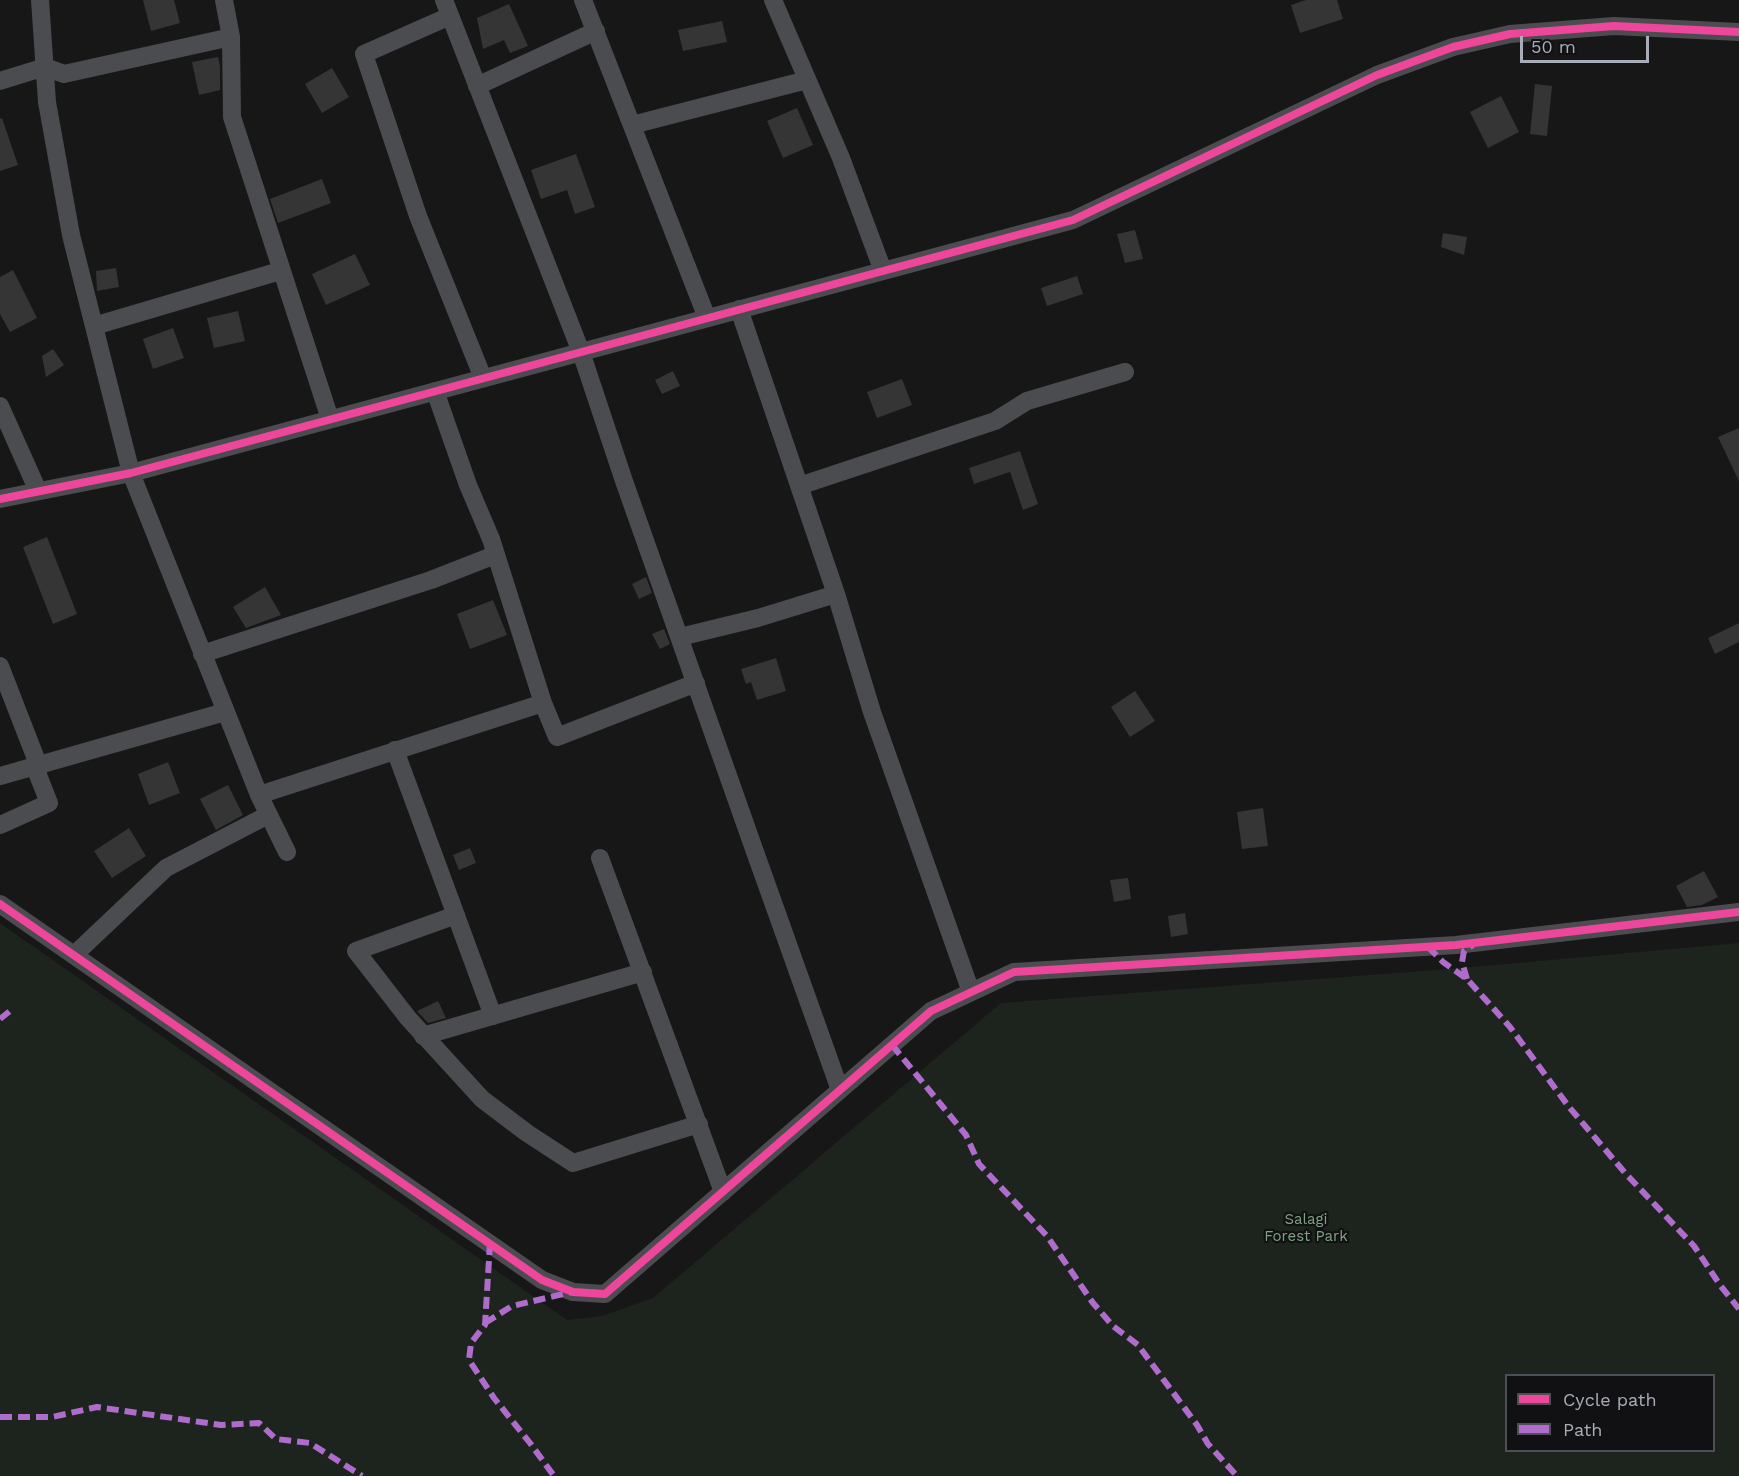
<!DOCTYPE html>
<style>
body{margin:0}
#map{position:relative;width:1739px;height:1476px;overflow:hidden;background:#171717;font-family:"Work Sans",sans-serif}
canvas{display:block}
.legend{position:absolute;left:1505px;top:1374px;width:210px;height:78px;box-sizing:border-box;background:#111113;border:2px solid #4d4f55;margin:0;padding:8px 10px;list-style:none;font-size:18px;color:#a8adb8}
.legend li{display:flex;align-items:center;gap:12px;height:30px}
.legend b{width:30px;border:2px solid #4d4f55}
.scale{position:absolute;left:1520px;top:36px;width:129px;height:27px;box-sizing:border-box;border:3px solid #a8adb8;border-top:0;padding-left:8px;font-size:18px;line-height:21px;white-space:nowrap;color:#a8adb8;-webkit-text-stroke:4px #111113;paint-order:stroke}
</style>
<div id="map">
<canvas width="1739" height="1476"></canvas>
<ul class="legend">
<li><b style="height:8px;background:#ed469a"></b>Cycle path</li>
<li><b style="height:8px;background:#b06ccc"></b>Path</li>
</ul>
<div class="scale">50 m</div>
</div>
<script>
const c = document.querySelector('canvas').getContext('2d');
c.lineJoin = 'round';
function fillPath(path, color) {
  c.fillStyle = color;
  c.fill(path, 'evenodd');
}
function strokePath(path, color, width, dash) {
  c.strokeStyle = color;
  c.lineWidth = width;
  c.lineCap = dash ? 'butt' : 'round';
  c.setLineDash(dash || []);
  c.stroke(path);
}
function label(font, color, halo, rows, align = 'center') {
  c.font = font + ' "Work Sans",sans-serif';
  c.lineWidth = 4.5;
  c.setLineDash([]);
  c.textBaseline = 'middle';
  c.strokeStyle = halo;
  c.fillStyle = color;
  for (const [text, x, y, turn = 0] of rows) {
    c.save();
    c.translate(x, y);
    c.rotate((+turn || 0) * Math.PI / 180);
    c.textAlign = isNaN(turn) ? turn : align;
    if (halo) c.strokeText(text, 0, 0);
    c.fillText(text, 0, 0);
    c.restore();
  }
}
fillPath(new Path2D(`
 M0 923 567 1320 602 1316 653 1298 1001 1003 1462 968 1739 943V1476H0ZM1506 1376H1714V1450H1506Z`), '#1d241e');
fillPath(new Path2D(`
 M143 0H174L180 23 151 31Z
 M1306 0H1337L1343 19 1300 33 1291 5Z
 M509 4 528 46 510 53 504 40 483 49 477 18Z
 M722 21 727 42 683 51 678 30Z
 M218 57 220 66V90L199 95 192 62Z
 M332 68 349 97 322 113 305 84Z
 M1535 84 1552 86 1547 136 1530 134Z
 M1501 96 1519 132 1488 148 1470 112Z
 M797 108 813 145 783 158 767 121Z
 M2 118 18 165 0 171V119Z
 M576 154 595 207 575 214 567 190 541 199 531 170Z
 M322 179 331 203 278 223 270 199Z
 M1135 230 1143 259 1125 263 1117 234Z
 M1443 233 1467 237 1464 255 1441 247Z
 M355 254 370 285 326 305 312 274Z
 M116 268 119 287 97 291 96 271Z
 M13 270 37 318 10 332 0 314V277Z
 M1077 276 1083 294 1047 306 1041 288Z
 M238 311 245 341 214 348 207 318Z
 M173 328 184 358 153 369 143 339Z
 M53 349 64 365 46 377 42 356Z
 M673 371 680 386 662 394 655 380Z
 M902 379 912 405 877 418 867 392Z
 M1739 428V481L1718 437Z
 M1020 451 1038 504 1023 510 1010 472 974 484 969 468Z
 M47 537 77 614 53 624 23 547Z
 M646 577 652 593 639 599 632 584Z
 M265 587 281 615 246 628 233 607Z
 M493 600 507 635 470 649 457 614Z
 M1739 623V642L1715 654 1708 638Z
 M664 629 670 644 660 649 652 634Z
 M776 658 786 691 757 700 751 682 746 684 741 669Z
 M1135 691 1155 721 1130 737 1111 707Z
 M168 762 180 793 149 805 138 774Z
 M228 785 243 815 216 830 200 799Z
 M1263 808 1268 846 1242 849 1237 812Z
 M129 828 146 856 112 878 94 851Z
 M470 848 476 863 459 870 453 855Z
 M1704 871 1718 897 1702 905 1687 907 1676 886Z
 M1128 878 1131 899 1114 902 1110 880Z
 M1185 913 1188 934 1171 937 1168 916Z
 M438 1001 446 1018 428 1023 417 1011Z`), '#353536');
strokePath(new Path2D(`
 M40 0 47 102 71 235 131 473 259 795 287 852
 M224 0 231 37 232 117 330 419
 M444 0 581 352 624 481 754 849 840 1090
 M583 0 707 318
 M773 0 841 158 883 271
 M450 16 364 54 418 216 483 378
 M0 81 45 67 64 74 231 37
 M477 86 596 31
 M632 125 807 80
 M739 309 836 594 872 712 971 992
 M94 326 280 271
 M435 391 468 485 491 539 543 703 557 737 696 683
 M0 406 38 491
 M799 486 995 421 1027 401 1125 372
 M0 499 131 473 1073 220 1377 75 1453 47 1510 34 1614 26 1739 32
 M680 637 758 618 836 594
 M202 654 431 580 495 555
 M0 666 38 764V775L49 803 0 825
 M395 750 493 1016
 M0 776 225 712
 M259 795 543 703
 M600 858 723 1192
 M0 904 542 1280 573 1292 605 1294 931 1011 1014 972 1456 945 1739 912
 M456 915 356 951 408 1018 482 1099 527 1133 573 1163 699 1124
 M74 955 166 868 268 815
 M423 1036 643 972`), '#4b4c50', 18);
strokePath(new Path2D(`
 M1428 947 1443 962 1467 979 1510 1027 1569 1107 1626 1174 1694 1246 1720 1285 1739 1309
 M1467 979 1462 962 1464 951 1473 945
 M0 1019 10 1011
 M892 1045 966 1135 979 1164 1047 1236 1093 1303 1113 1326 1138 1345 1197 1425 1208 1444 1237 1476
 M490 1243 485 1325 471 1343 469 1360 494 1398 530 1443 554 1476
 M485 1323 512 1306 572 1292
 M0 1417H52L97 1407 221 1425 259 1423 276 1439 310 1443 362 1476`), '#b06ccc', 6, [12, 6]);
strokePath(new Path2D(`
 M0 499 131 473 1073 220 1377 75 1453 47 1510 34 1614 26 1739 32
 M0 904 542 1280 573 1292 605 1294 931 1011 1014 972 1456 945 1739 912`), '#ed469a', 8);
label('15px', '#7fa381', '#111113', [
 ["Salagi",1306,1220],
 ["Forest Park",1306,1237]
]);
</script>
